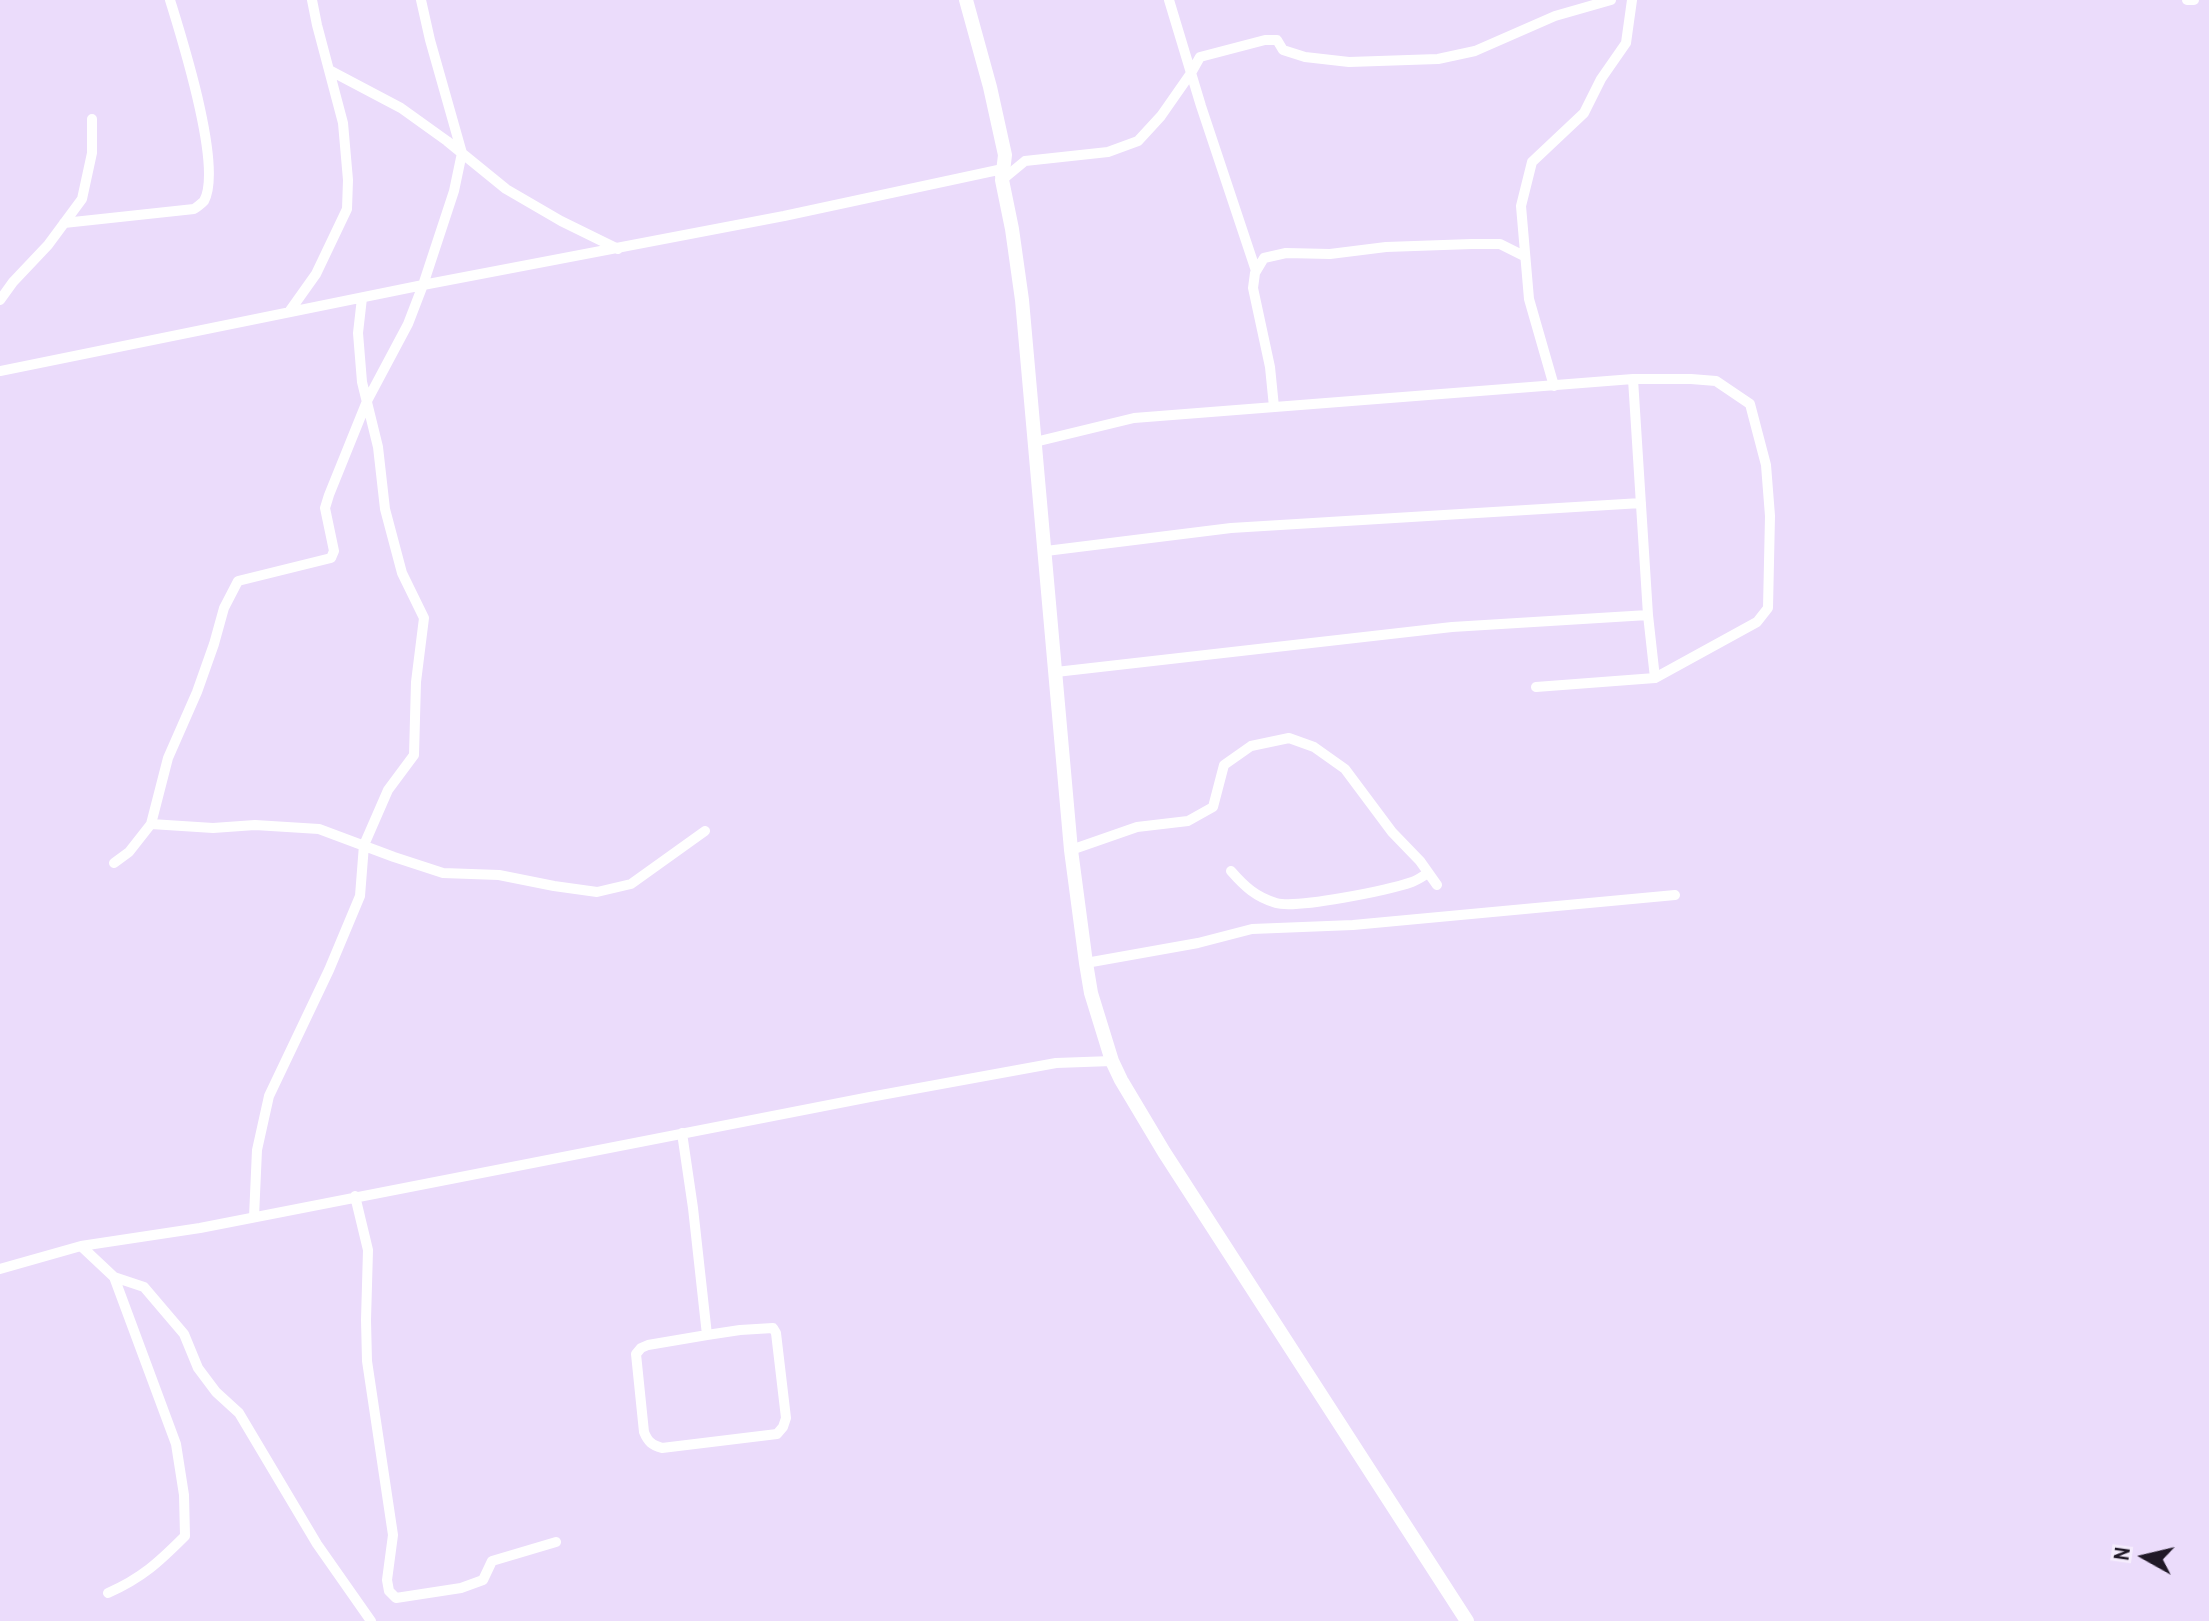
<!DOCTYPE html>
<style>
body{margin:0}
#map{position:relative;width:2209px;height:1621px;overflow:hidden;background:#ebdcfb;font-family:"Archivo Narrow",sans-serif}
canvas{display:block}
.north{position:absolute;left:2105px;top:1517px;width:80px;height:80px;-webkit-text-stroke:6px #f5edfd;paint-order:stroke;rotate:278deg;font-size:22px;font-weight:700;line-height:32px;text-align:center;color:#201927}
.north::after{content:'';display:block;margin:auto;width:28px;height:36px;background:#201927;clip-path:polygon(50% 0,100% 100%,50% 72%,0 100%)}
</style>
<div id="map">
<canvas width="2209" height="1621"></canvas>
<div class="north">N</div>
</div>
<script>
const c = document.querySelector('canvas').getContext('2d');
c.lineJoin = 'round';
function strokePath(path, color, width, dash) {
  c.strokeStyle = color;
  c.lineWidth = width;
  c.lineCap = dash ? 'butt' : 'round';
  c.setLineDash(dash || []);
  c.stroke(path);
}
strokePath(new Path2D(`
 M1169 0 1201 106 1256 271
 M2187 0H2194
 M329 70 401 108 447 141 506 189 561 221 618 249
 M64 223 194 209C195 209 203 202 204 201 223 167 182 39 170 0
 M0 300 13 282 48 245 82 199 92 153V119
 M289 312 316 274 347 209 348 180 343 123 317 25 312 0
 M0 371 423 285 784 216 998 170 1002 180 1025 161 1108 152 1138 141 1161 116 1191 73 1200 57 1265 40H1277L1283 50 1305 57 1349 62 1438 59 1475 51 1555 16 1611 0
 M1633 379 1648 615
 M1554 386 1529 299 1521 206 1532 162 1584 113 1601 79 1626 43 1632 0
 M1274 407 1270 367 1253 288 1255 273 1264 258 1286 253 1330 254 1386 247 1472 244H1500L1524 256
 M1035 442 1134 418 1633 379H1691L1716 381 1750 404 1766 465 1770 516 1768 608 1757 622 1655 678 1536 687
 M1046 551 1231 528 1641 503
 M1056 672 1452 627 1648 615 1655 678
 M151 824 213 828 255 825 319 829 394 857 443 873 499 875 554 886 597 892 631 884 705 831
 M1071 850 1137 827 1188 821 1213 807 1224 765 1251 746 1289 738 1314 747 1345 769 1392 832 1420 861 1437 885
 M114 863 129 852 151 824 168 758 197 692 214 644 224 608 238 581 331 558 334 551 325 508 329 495 367 401 408 324 423 285 454 191 462 153 430 40 421 0
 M1231 871C1245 887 1256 897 1276 903 1297 909 1389 890 1412 882 1418 880 1423 876 1428 873
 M1086 963 1198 943 1252 929 1353 925 1675 895
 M682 1133 693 1208 707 1335 740 1330 773 1328 776 1333 786 1418 783 1427 777 1434 662 1448C652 1445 648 1442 644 1432L636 1354 641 1348 648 1345 707 1335
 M355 1196 368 1250 366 1320 367 1361 393 1535 387 1580 389 1591 396 1598 461 1588 483 1580 492 1561 556 1542
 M254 1217 257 1150 269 1096 329 970 360 896 364 845 388 790 414 755 416 682 424 618 402 573 385 509 378 447 362 382 358 333 362 298
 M81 1246 114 1277 144 1287 184 1334 198 1368 216 1392 239 1413 317 1544 371 1621
 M0 1269 81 1246 200 1228 870 1097 1056 1063 1112 1061
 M108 1593C142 1578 159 1562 185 1536L184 1495 176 1444 114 1277`), '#fff', 10);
strokePath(new Path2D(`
 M966 0 990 87 1005 155 1002 180 1012 229 1022 300 1071 850 1086 963 1091 993 1112 1061 1121 1080 1164 1152 1467 1621`), '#fff', 14);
</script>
